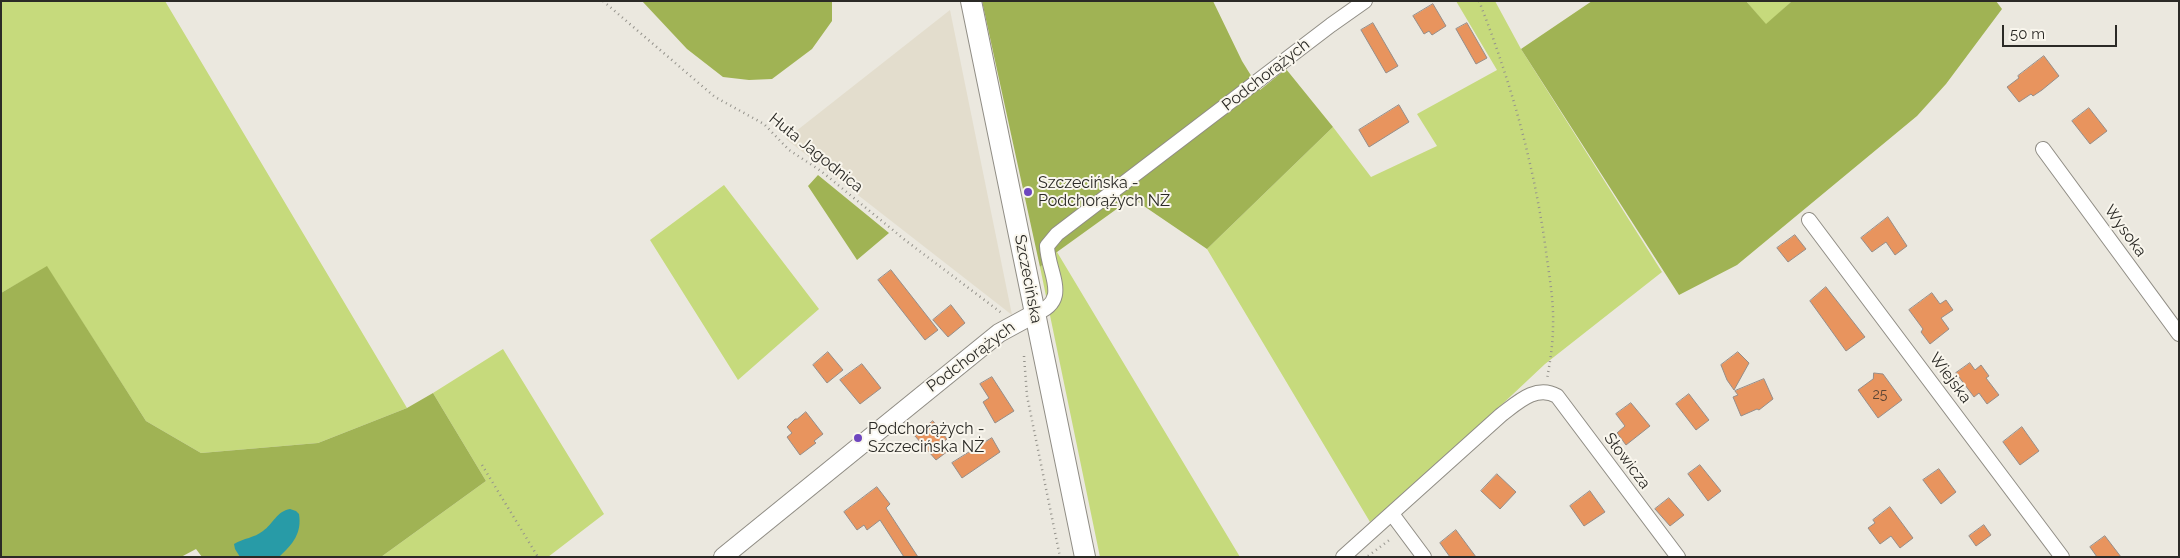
<!DOCTYPE html>
<meta charset="utf-8">
<style>
body{margin:0}
#map{position:relative;width:2180px;height:558px;overflow:hidden;background:#ebe8df;font-family:Raleway,sans-serif}
canvas{display:block}
.frame{position:absolute;inset:0;border:2px solid #2b2a26;pointer-events:none}
.scale{position:absolute;left:2002px;top:25px;width:115px;height:22px;box-sizing:border-box;border:2px solid #2b2a26;border-top:0;padding-left:6px;font-size:15px;line-height:18px;white-space:nowrap;color:#2b2a26;-webkit-text-stroke:4px #f9f6ed;paint-order:stroke}
</style>
<div id="map">
<canvas width="2180" height="558"></canvas>
<div class="frame"></div>
<div class="scale">50 m</div>
</div>
<script>
const c = document.querySelector('canvas').getContext('2d');
c.lineJoin = 'round';
function fillPath(path, color) {
  c.fillStyle = color;
  c.fill(path, 'evenodd');
}
function strokePath(path, color, width, dash) {
  c.strokeStyle = color;
  c.lineWidth = width;
  c.lineCap = dash ? 'butt' : 'round';
  c.setLineDash(dash || []);
  c.stroke(path);
}
function label(font, color, halo, rows, align = 'center') {
  c.font = font + ' Raleway,sans-serif';
  c.lineWidth = 4;
  c.setLineDash([]);
  c.textBaseline = 'middle';
  c.strokeStyle = halo;
  c.fillStyle = color;
  for (const [text, x, y, turn = 0] of rows) {
    c.save();
    c.translate(x, y);
    c.rotate((+turn || 0) * Math.PI / 180);
    c.textAlign = isNaN(turn) ? turn : align;
    if (halo) c.strokeText(text, 0, 0);
    c.fillText(text, 0, 0);
    c.restore();
  }
}
fillPath(new Path2D(`
 M950 10 1012 315 786 139Z`), '#e3ddcd');
fillPath(new Path2D(`
 M1 1H165L407 408 318 443 201 453 146 421 47 267 1 293Z
 M1456 1H1495L1521 49 1662 272 1545 364 1428 474 1370 522 1207 249 1333 127 1371 177 1437 146 1417 114 1497 70Z
 M1746 1H1792L1766 25Z
 M724 185 819 309 738 380 650 240Z
 M1057 252 1240 557H1100L1040 267Z
 M503 349 604 514 548 557H381L486 481 433 393Z`), '#c6da7c');
fillPath(new Path2D(`
 M642 1H832V21L812 49 772 79 749 80 723 77 687 49Z
 M982 1H1213L1242 61 1260 90 1286 69 1333 127 1207 249 1132 198 1057 252 1040 267Z
 M1592 1H1746L1766 24 1792 1H1996L2002 9 1946 84 1917 116 1737 265 1679 295 1521 49Z
 M818 175 889 233 857 260 808 186Z
 M47 266 146 421 201 453 318 443 407 408 433 393 486 481 381 557H202L196 549 181 557H1V293Z`), '#a0b354');
fillPath(new Path2D(`
 M290 509 296 511 299 514C302 533 293 544 280 556L240 557 235 549 234 544C244 538 254 538 263 531 273 524 277 511 290 509Z`), '#289ba7');
const building = new Path2D(`
 M1433 4 1446 26 1432 35 1429 31 1424 34 1413 16Z
 M1373 23 1398 66 1386 73 1361 30Z
 M1467 23 1487 58 1476 64 1456 29Z
 M2044 56 2059 76 2042 90 2033 96 2031 94 2019 102 2007 87 2019 78 2018 76Z
 M1399 105 1409 122 1369 147 1359 130Z
 M2089 108 2107 131 2090 144 2072 121Z
 M1888 217 1907 246 1895 255 1886 242 1872 252 1861 238Z
 M1795 235 1806 249 1788 262 1777 248Z
 M891 270 938 330 925 340 878 280Z
 M1826 287 1865 337 1846 351 1810 301Z
 M1932 293 1940 304 1946 300 1953 310 1941 318 1949 329 1930 344 1921 332 1923 329 1909 310Z
 M951 305 965 323 948 337 933 320Z
 M828 352 843 370 827 383 813 365Z
 M1738 352 1749 363 1734 390 1727 380 1721 365Z
 M1970 363 1975 370 1981 365 1989 376 1986 378 1999 395 1987 404 1979 393 1974 397 1956 373Z
 M862 364 881 388 860 404 840 380Z
 M1874 373 1883 374 1902 400 1878 418 1858 390 1873 379Z
 M992 377 1014 411 995 423 983 402 989 398 980 384Z
 M1764 379 1773 399 1759 410 1757 409 1741 416 1733 397 1738 395 1735 391Z
 M1689 394 1709 420 1696 430 1676 404Z
 M1631 403 1650 426 1626 445 1617 433 1625 426 1616 414Z
 M806 412 823 434 814 441 816 443 800 455 787 437 792 433 787 427 795 419H797Z
 M933 421 947 439 942 443 948 451 936 460 915 436Z
 M2022 427 2039 451 2020 465 2003 442Z
 M992 438 1000 452 962 478 952 463Z
 M1700 465 1721 491 1708 501 1688 474Z
 M1939 469 1956 492 1941 504 1923 480Z
 M1497 474 1516 492 1500 509 1481 491Z
 M877 487 890 504 886 508 918 557H904L880 520 867 530 864 525 857 530 844 512Z
 M1590 491 1605 512 1584 526 1570 506Z
 M1669 498 1684 515 1670 526 1655 509Z
 M1890 507 1913 538 1900 548 1891 536 1880 544 1868 528 1875 523 1873 520Z
 M1984 525 1991 535 1976 546 1969 536Z
 M1456 530 1476 557H1450L1440 543Z
 M2105 536 2121 557H2097L2090 547Z`);
fillPath(building, '#e8945e');
strokePath(building, '#968d88', 1);
const minor = new Path2D(`
 M2043 149 2179 334
 M1809 220 2062 557
 M1034 314C1072 301 1048 274 1047 246L1057 234 1331 25 1365 1
 M1392 514 1424 557
 M1343 557 1501 415C1517 403 1536 384 1557 396L1678 557`);
const tertiary = new Path2D(`
 M723 557 999 333 1034 314`);
const secondary = new Path2D(`
 M971 1 1085 557`);
strokePath(minor, '#908d85', 16);
strokePath(tertiary, '#908d85', 20);
strokePath(secondary, '#908d85', 22);
strokePath(new Path2D(`
 M603 1 715 97 764 124 789 150 821 171 905 240 1003 314
 M1479 1C1511 82 1534 164 1546 251 1549 275 1554 301 1553 326 1553 344 1550 362 1547 379
 M1024 356 1027 396 1060 557
 M482 465 538 557
 M1368 556 1392 538`), '#95938c', 2.5, [1, 4]);
strokePath(minor, '#fff', 14);
strokePath(tertiary, '#fff', 18);
strokePath(secondary, '#fff', 20);
for (const [x, y, r, color] of [
 [1028,192,5,"#6e46bf"],
 [858,438,5,"#6e46bf"]
]) {
  const dot = new Path2D();
  dot.arc(x, y, r, 0, 2 * Math.PI);
  c.fillStyle = color;
  c.fill(dot);
  strokePath(dot, '#f9f6ed', 2);
}
label('14px', '#5a4434', null, [
 ["25",1880,395]
]);
label('16px', '#2b2a26', '#f9f6ed', [
 ["Podchorążych",1266,75,-38],
 ["Huta Jagodnica",816,153,39],
 ["Wysoka",2125,231,54],
 ["Szczecińska",1028,279,79],
 ["Podchorążych",971,357,-37],
 ["Wiejska",1950,378,53],
 ["Słowicza",1627,461,53]
]);
label('16px', '#2b2a26', '#f9f6ed', [
 ["Szczecińska -",1038,183],
 ["Podchorążych NŻ",1038,201],
 ["Podchorążych -",868,429],
 ["Szczecińska NŻ",868,447]
], 'left');
</script>
